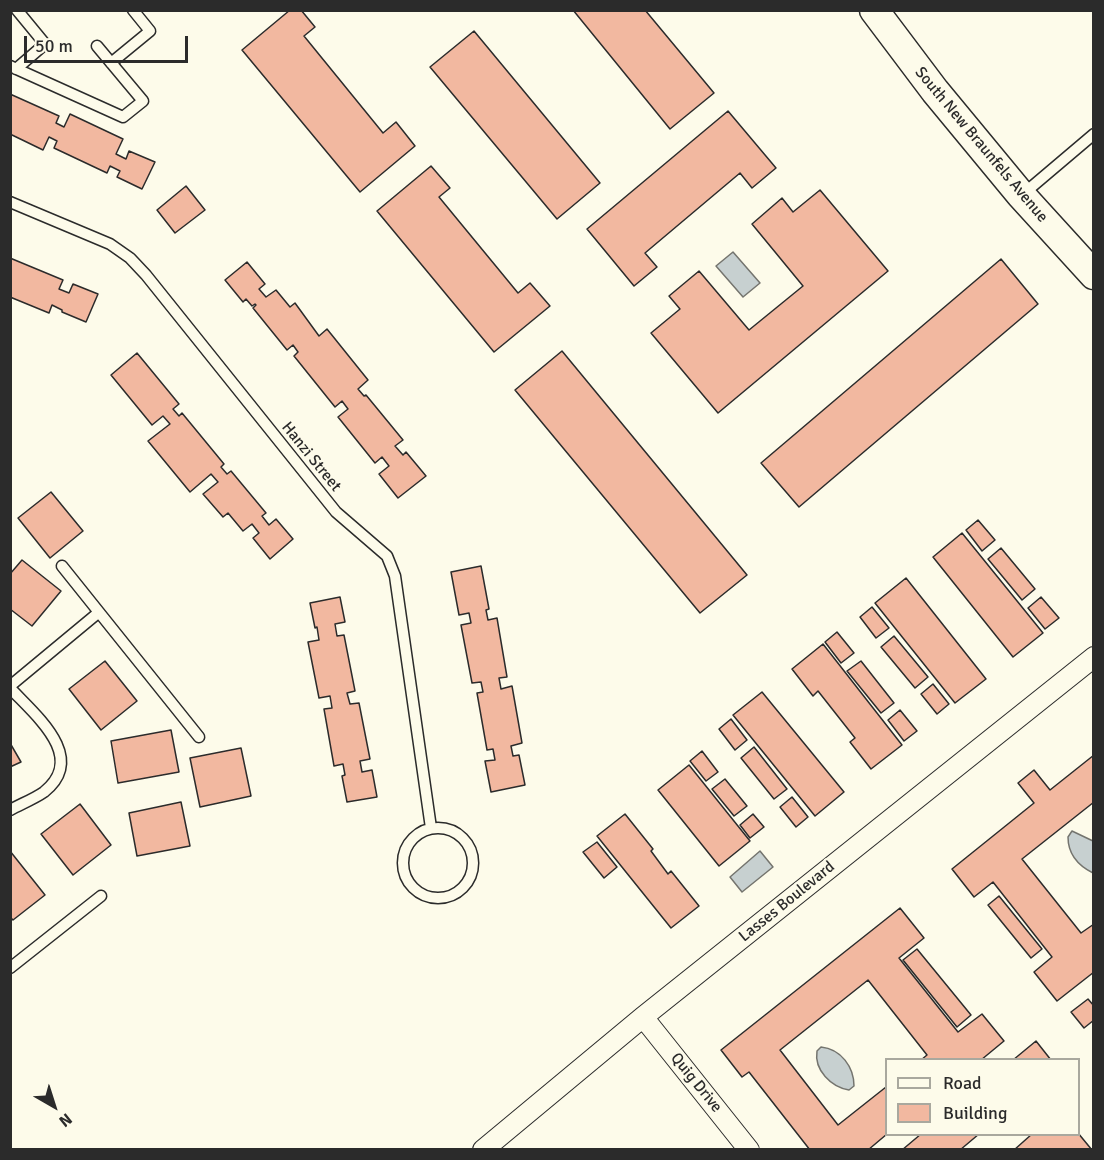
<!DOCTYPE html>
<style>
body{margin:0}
#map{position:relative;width:1104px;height:1160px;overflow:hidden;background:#fdfbea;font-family:Signika,sans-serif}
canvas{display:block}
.frame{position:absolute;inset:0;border:12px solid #2b2b2b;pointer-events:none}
.legend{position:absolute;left:885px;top:1058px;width:195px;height:78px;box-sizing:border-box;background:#fdfbea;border:2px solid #a9a89e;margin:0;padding:8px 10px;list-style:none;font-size:18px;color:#2b2b2b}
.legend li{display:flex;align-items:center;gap:12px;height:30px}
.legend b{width:30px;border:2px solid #a9a89e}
.north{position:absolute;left:24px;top:1076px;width:60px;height:60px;-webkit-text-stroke:4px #fdfbea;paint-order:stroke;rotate:141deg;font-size:16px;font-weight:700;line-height:24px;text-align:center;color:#2b2b2b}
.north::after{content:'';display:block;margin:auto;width:21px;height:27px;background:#2b2b2b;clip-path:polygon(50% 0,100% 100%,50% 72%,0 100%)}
.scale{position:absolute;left:24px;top:36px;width:164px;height:27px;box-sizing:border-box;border:3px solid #2b2b2b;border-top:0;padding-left:8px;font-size:18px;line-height:21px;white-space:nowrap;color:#2b2b2b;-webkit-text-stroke:4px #fdfbea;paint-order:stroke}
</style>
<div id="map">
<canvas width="1104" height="1160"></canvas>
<div class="frame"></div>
<ul class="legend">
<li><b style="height:8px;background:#fdfbea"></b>Road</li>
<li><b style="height:16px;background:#f2b8a0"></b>Building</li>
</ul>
<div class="north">N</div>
<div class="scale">50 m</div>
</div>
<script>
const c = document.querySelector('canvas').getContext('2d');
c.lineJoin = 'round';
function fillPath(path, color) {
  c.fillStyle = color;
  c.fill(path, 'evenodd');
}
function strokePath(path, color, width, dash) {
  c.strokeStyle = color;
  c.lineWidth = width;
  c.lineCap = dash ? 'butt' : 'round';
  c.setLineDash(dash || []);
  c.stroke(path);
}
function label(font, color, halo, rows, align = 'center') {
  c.font = font + ' Signika,sans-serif';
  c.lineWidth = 4.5;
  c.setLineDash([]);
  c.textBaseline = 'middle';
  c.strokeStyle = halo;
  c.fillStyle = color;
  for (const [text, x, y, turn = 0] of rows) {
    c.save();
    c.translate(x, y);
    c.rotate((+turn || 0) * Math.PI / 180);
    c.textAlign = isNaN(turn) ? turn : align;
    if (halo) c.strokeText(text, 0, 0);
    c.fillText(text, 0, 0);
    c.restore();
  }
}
const water = new Path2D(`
 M733 252 760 283 743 297 716 266Z
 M1072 831 1093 841V873C1079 866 1068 854 1068 837Z
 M760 851 773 867 742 892 730 877Z
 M821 1047C841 1049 854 1067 854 1086L849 1090C831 1087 814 1070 817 1051Z`);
fillPath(water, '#c7d0d0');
strokePath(water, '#74746e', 1.5);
const building = new Path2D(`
 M290 10H301L315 27 304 36 383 133 396 122 415 146 360 192 242 50Z
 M573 10H645L714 93 670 129Z
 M474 31 600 183 557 219 430 67Z
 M10 94 59 116 56 123 64 127 70 114 123 139 116 154 126 159 129 151 155 162 142 189 117 177 120 171 110 166 107 173 54 148 57 141 49 137 43 150 10 134Z
 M728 111 776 168 752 188 740 173 645 253 657 267 634 286 587 229Z
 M431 166 450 188 439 197 518 293 530 283 550 306 494 352 377 211Z
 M186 186 205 210 175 233 157 210Z
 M820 190 888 271 718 413 651 333 680 309 669 296 699 271 749 330 803 286 752 224 782 198 793 212Z
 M10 258 63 280 59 289 69 293 73 284 98 294 86 322 62 312V310L52 305 49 313 10 297Z
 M1001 259 1038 304 799 507 761 463Z
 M247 262 265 284 259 289 266 297 276 290 290 307 295 303 319 336 327 329 368 380 358 389 364 396 366 395 403 440 395 446 403 455 406 452 426 476 398 498 379 474 389 466 382 457 375 463 338 417 348 409 342 401 335 407 294 356 298 352 293 345 287 350 253 308 256 305 255 304 252 306 246 299 243 302 225 280Z
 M562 351 747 575 700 613 515 390Z
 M137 353 179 404 173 409 179 416 182 413 224 464 221 467 227 474 231 471 266 513 262 516 269 525 276 519 293 539 270 559 253 538 259 533 252 524 243 531 228 513 223 517 203 494 218 482 211 474 190 492 148 441 170 424 163 416 152 425 111 375Z
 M51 492 83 531 50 558 18 518Z
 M978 520 995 540 982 551 966 530Z
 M962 533 1043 633 1013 657 933 557Z
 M1001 548 1035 589 1022 600 988 559Z
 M22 560 61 591 32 626 10 609V574Z
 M481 566 489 609 486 610 488 620 497 618 507 677 499 678 501 689 512 686 522 743 511 746 513 756 519 755 525 785 491 792 485 761 495 760 493 749 487 750 477 693 483 692 481 682 472 683 461 625 471 623 469 613 459 615 451 572Z
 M906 578 986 679 955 703 875 603Z
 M340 597 345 622 335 624 337 636 344 635 355 691 347 693 350 704 359 703 370 759 360 761 362 772 372 770 377 797 347 802 342 776 345 775 343 764 334 766 324 709 332 708 330 696 319 698 308 642 319 640 317 627 315 628 310 603Z
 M1041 597 1059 618 1045 629 1028 608Z
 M872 607 889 628 876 638 860 617Z
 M837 632 854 653 841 663 825 642Z
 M894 636 928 677 915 688 881 647Z
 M823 644 902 745 871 769 850 742 855 738 818 691 813 696 792 669Z
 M105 661 137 701 101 730 69 689Z
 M861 661 894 703 881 713 847 671Z
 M933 684 949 704 937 714 921 694Z
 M762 692 844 792 815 816 733 715Z
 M900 710 917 731 904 741 888 720Z
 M731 719 747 740 735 750 719 729Z
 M171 730 179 772 118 783 111 741Z
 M10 743 21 762 10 767Z
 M754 747 787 789 774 799 741 758Z
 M241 748 251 796 200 807 190 758Z
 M702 751 718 772 706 781 690 761Z
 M1094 755V802L1022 859 1081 933 1094 924V972L1057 1001 1034 972 1052 957 993 882 974 897 952 869 1034 803 1018 783 1034 770 1050 790Z
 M689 765 750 841 719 866 658 790Z
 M725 779 747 806 734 816 712 789Z
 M792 797 808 817 796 827 780 807Z
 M181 802 190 846 137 856 129 813Z
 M80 804 111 845 73 875 41 834Z
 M625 814 653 849 651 851 668 874 671 871 699 906 671 928 597 836Z
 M753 814 764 827 750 838 740 825Z
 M597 842 617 867 604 878 583 852Z
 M10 851 45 895 13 920 10 917Z
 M999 896 1042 949 1031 958 988 905Z
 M900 908 924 938 899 958 958 1032 982 1014 1004 1041 981 1060H921L927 1055 868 980 780 1050 838 1125 886 1087 887 1134 868 1150H810L749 1072 742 1077 721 1050Z
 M917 949 971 1015 957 1027 903 960Z
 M1088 999 1094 1006V1020L1084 1028 1071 1012Z
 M1036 1041 1051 1060H1013Z
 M1078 1133 1092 1150H1014L1032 1134Z
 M921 1134H979L960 1150H902Z`);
fillPath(building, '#f2b8a0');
strokePath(building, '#2b2b2b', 1.5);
const lane = new Path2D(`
 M111 63 150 31 133 10
 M10 66 123 117 143 101 97 46
 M16 69 45 44 17 10
 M1022 195 1094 134
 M10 202 110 244 130 258 146 275 336 512 387 556 395 576 431 828
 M62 566 199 737
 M10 686 98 613
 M10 688C35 715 88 757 44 792 34 799 21 804 10 810
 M403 863a35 35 0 1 1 70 0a35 35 0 1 1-70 0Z
 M10 968 101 896`);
const street = new Path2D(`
 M643 1017 749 1150
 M483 1150 643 1017 1094 657`);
const secondary = new Path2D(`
 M874 10 935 91 1021 195 1094 275`);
strokePath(lane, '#2b2b2b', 13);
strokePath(street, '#2b2b2b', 22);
strokePath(secondary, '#2b2b2b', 31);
strokePath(lane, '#fdfbea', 10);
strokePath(street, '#fdfbea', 20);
strokePath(secondary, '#fdfbea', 28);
label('16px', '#2b2b2b', '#fdfbea', [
 ["South New Braunfels Avenue",981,145,50],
 ["Hanzi Street",311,457,51],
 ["Lasses Boulevard",787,902,-39],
 ["Quig Drive",696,1083,51]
]);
</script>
